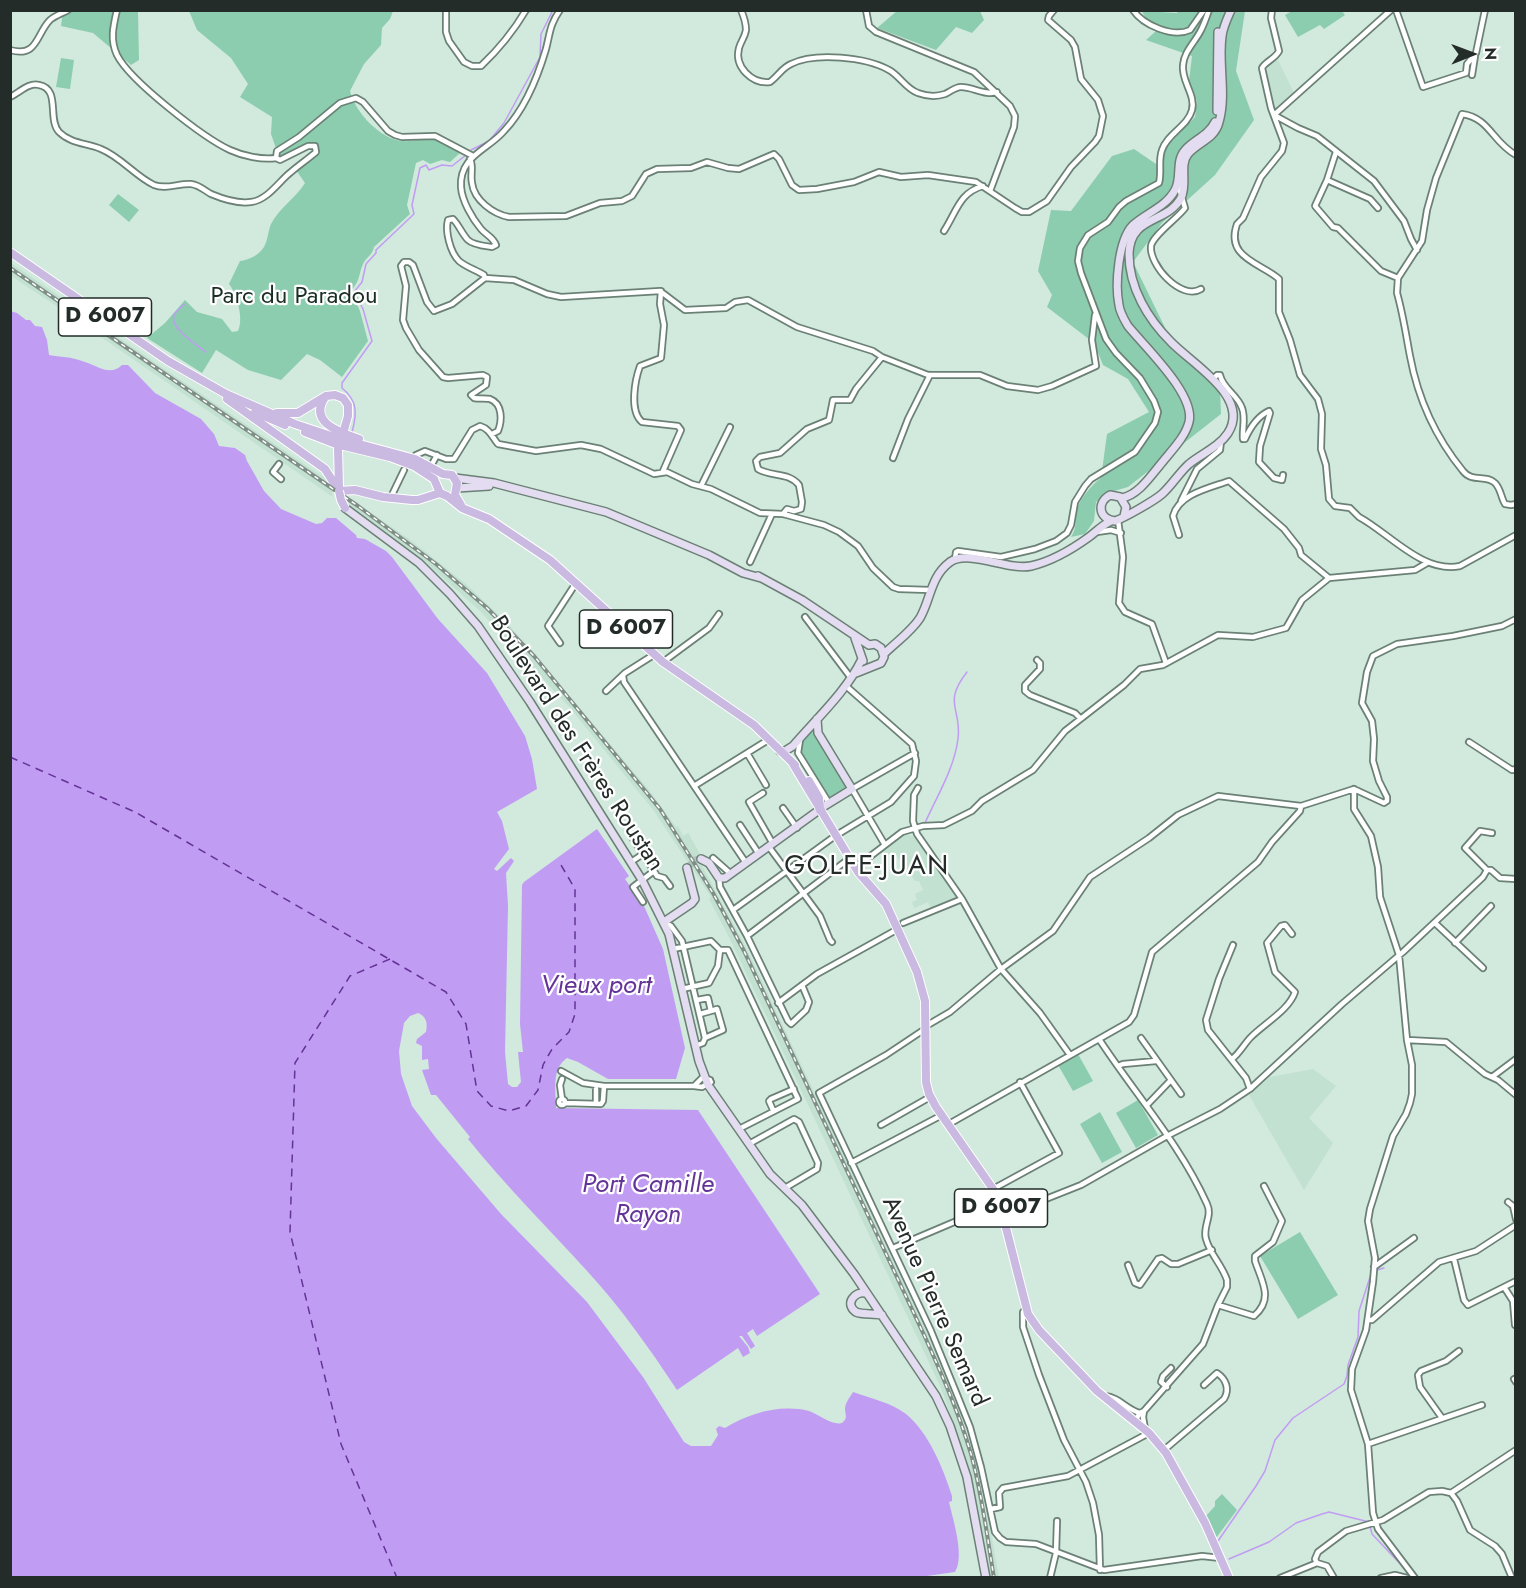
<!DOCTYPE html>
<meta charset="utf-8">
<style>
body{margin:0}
#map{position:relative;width:1526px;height:1588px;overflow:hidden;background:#d2e9dd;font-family:Jost,sans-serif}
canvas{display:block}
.frame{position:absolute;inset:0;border:12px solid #232c28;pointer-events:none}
.north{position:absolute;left:1442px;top:24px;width:60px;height:60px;-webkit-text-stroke:4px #fff;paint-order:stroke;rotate:89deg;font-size:16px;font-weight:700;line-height:24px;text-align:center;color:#232c28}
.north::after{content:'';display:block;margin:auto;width:21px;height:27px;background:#232c28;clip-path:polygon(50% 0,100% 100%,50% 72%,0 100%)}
</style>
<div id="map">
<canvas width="1526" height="1588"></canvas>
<div class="frame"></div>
<div class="north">N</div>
</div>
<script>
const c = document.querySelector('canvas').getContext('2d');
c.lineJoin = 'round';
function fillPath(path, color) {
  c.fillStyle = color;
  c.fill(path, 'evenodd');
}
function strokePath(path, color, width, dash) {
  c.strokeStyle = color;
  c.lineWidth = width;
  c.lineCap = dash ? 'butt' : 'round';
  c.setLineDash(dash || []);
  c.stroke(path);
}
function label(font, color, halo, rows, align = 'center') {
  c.font = font + ' Jost,sans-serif';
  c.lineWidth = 4.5;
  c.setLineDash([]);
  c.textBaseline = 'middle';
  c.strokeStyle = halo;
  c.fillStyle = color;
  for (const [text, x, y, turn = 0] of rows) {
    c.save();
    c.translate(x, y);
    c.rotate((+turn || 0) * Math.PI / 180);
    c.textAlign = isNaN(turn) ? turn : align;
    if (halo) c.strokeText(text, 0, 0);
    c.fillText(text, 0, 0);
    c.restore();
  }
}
fillPath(new Path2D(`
 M1278 60 1294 93 1274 110 1264 67Z
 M11 263 71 304 67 313 11 276Z
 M78 310 326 479 330 484 333 497 72 317Z
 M344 494 413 542 467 585 510 626 649 790 676 827 678 826 683 836 688 833 699 852 700 862 747 949 943 1367 958 1405 980 1474 999 1577H988L970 1478 963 1450 941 1388 730 939 709 899 711 897 654 811 570 708 480 611 432 568 343 501Z
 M905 834 914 837 930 858 929 865 933 869 937 867 957 898 931 909 928 902 914 908 912 902 917 900 915 894 923 890 919 881H915L894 853 891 852 886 856 883 851Z
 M1313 1069 1336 1086 1309 1118 1333 1143 1304 1190 1249 1095 1270 1077Z`), '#c2e1d1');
fillPath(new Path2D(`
 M1178 10 1245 11 1236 71 1254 120 1215 175 1162 223 1133 262 1170 338 1220 390 1221 414 1128 487 1107 493 1096 502 1094 521 1085 534 1071 537C1079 524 1073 520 1077 509 1081 497 1092 485 1101 478L1107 434 1149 412 1128 379 1103 365 1094 343 1047 307 1052 295 1038 271 1051 210 1071 211 1112 156 1134 149 1156 164 1170 143 1195 117 1197 101 1189 81 1192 56 1146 40 1156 31 1146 19 1142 11 1177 13Z
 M63 11H138L139 60 131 65 93 33 61 26Z
 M189 11H393L390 19 382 28 381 45 364 64 350 91C355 112 380 139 402 141 412 142 421 138 431 139 440 140 452 148 461 152L450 162 442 160 430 164 423 160 416 163 407 205 410 214 374 247C372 256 366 257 363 264 358 276 361 279 351 291L360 311 368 341 342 377 320 360 307 354 281 380 248 370 216 350 202 373 147 338 165 323 185 300 197 312 222 319 232 332 238 331C244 319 237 294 229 284L240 261C249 260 259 255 264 247 268 240 268 231 271 224 280 207 296 198 305 183L296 170 319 152 317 144 308 143 282 156 278 154 271 134 272 117 240 97 248 84 231 58 197 30Z
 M897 11H980L984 20 972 33 956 27 936 50 877 28Z
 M1342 11 1345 15 1324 29 1320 25 1298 37 1285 15 1292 11Z
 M61 58 74 60 70 89 56 87Z
 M118 194 139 210 129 222 109 205Z
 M810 732H814L847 788 829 800 800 751 801 742Z
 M1078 1054 1093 1081 1073 1091 1058 1065Z
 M1138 1100 1158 1135 1136 1148 1116 1113Z
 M1100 1112 1122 1152 1102 1163 1080 1124Z
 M1300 1232 1338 1295 1298 1319 1260 1256Z
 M1222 1494 1237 1510 1216 1538 1206 1516 1215 1506V1501Z`), '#8ccdaf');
fillPath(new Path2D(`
 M10 311 17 313 26 320H30L35 326 42 327 47 340 49 355C60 357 72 357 82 361 96 365 110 377 122 365H128L155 393 201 419 214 434 219 446 235 448 245 455 247 461 264 491 281 509 316 524 322 523 327 518H336L356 535 357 538 365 539 386 551 392 557 438 619 487 673 525 736 532 759 537 789 497 812 502 821 509 849 494 869 497 871 511 858 514 861 506 873 508 906 505 1052 508 1084 512 1087H517L521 1082 518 1052H523L520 1024 522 885 524 882 597 829 629 876 625 879 644 906 663 949 685 1048 676 1079H608L578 1062 567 1058C551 1069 556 1090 556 1108L698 1110 820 1294 757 1336 753 1329 747 1333 755 1346 751 1349 742 1336H739L748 1347 750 1353 743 1357 738 1348 677 1390C650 1349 621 1308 588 1272 548 1228 506 1186 468 1139L470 1137 436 1095H431L422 1070 429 1069 428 1059 422 1060V1046L416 1043 417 1039 426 1032C428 1023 426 1016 418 1013L410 1016 404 1023 399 1051 401 1074 412 1106 436 1138 501 1214 587 1302 643 1377 684 1442 691 1446H711L718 1435 716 1429 719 1426 725 1428C750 1413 780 1404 809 1411 818 1414 836 1428 843 1422 848 1418 845 1414 845 1409 845 1403 850 1397 853 1392 870 1398 892 1403 906 1414 929 1433 943 1468 952 1496V1501L949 1502C953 1520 965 1556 955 1572L927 1576V1578L11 1577Z`), '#c19cf3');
strokePath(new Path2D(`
 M471 150 489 141 504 123 540 57 541 34 553 10
 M185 304C181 307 176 311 174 315 169 328 197 345 206 352
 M352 432C357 414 358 401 342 388V383L372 341 363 309 354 292 362 282 366 264 376 253V250L414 214 412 205 420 168 426 165 429 170 442 165 452 166 466 155
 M925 823C937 796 954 769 958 739 962 708 942 704 967 672
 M1377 1270 1384 1268
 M1370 1526 1372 1534 1407 1571
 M1218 1541 1256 1486 1265 1471 1275 1440 1293 1418 1344 1384 1347 1376 1348 1365 1358 1337 1359 1311 1372 1271
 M1229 1559 1269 1542 1296 1523 1322 1514 1329 1512 1369 1522`), '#c19cf3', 1.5);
strokePath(new Path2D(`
 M10 757 135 812 446 992 466 1024 477 1091 491 1106 509 1111 526 1106 538 1090 543 1065 552 1049 569 1032 575 1014V889L561 865
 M390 959 350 976 295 1063 290 1232 341 1444 397 1578`), '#643397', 1.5, [8, 6]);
strokePath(new Path2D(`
 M687 868 695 860 701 859`), '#afc3b9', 7, [7, 3.5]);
const street = new Path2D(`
 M117 10C113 27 110 40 117 55 130 81 204 138 230 150 243 156 262 160 276 158
 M446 10V32L449 41 464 62 472 66H481C499 49 513 32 526 10
 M741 10C744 17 746 23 746 30 745 37 741 41 739 48 734 67 752 84 770 82 778 76 782 68 791 64 815 52 866 57 889 70 900 76 906 89 918 93 926 96 936 97 945 94 950 92 955 87 961 87 973 87 986 96 997 92
 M866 10 869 26 876 32 974 72 1010 106 1015 116 1014 127 990 191
 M1133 10C1143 25 1173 38 1190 30L1204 10
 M1272 10 1271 18 1279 51C1275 59 1266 61 1262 68L1271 108 1284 143 1282 151 1261 177 1243 218 1237 224C1225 258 1261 263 1279 279V312L1290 340 1300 375 1318 399 1322 414 1321 449 1326 465 1329 499 1335 506 1350 508 1359 517C1389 533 1423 574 1460 566L1516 535
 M1396 10 1423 87 1466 73 1467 64 1476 53 1485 10
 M10 50C38 58 36 34 50 20 54 16 63 13 68 10
 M1472 75 1475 56
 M10 97C19 93 29 82 39 85 61 89 47 119 59 132 71 144 87 143 101 149 121 157 135 176 154 185 166 190 179 183 191 184 199 185 204 190 211 194 223 199 238 204 251 202 268 200 279 181 291 172 299 165 308 159 316 152L315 146H308L280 160 276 158 277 151 299 137 340 103 356 98 363 102 388 131 395 135 402 137 435 136 473 156
 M1274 115 1298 128 1317 136 1374 181 1404 221 1411 239 1417 250
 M1274 115 1391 10
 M1336 152 1327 180 1315 206 1333 227 1338 228 1381 271 1398 278
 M1516 155C1492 142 1490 118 1462 114L1436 178 1427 210 1422 241 1398 278 1397 293C1403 314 1406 335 1410 356 1418 399 1436 438 1463 471 1472 483 1486 474 1495 483 1501 489 1501 498 1505 504L1511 505 1516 504
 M470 159C474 167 470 174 472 183 474 200 493 214 509 217L566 216 600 203 622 201 632 196 646 174 657 169 691 168 707 162 728 168 739 169 774 154 779 159 792 185 799 190 817 189 854 182 879 172 901 177 928 175 976 182 1015 208 1022 212H1029L1047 201 1071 167 1095 142 1099 136 1103 116 1098 100 1081 79 1075 47 1071 40 1048 20 1049 16 1054 10
 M1327 180 1370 199 1378 208
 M1178 184 1185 208C1178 218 1153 235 1151 246 1149 265 1181 301 1201 289
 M944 231C957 211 959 193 983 186
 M485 278 514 280 547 294 561 297 660 291 685 310 726 308 735 302 748 300 797 327 873 351 882 357 928 375H980L1007 386 1038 390 1052 386 1096 366 1092 340 1095 315
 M485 278 484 275C476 270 466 267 459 261 450 252 445 231 448 220L453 219C459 225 462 234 468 240 473 245 485 246 492 247L496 245C493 237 486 235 481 229 472 218 462 201 461 187 459 156 488 150 504 131 524 110 538 76 546 49 550 33 550 24 560 10
 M485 278 452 304 434 311 427 302 413 265 409 262H404L401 266 406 286 403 320 406 328 419 350 443 377 448 378 483 375 487 377 486 385 471 395 474 398C478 399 486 398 490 399 503 404 502 421 498 431L492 434
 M661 291 660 304 664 325 661 358 640 366C635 380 629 411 642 422L678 426 681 430 663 471
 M1213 379 1217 375H1220C1223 389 1237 394 1242 408 1246 418 1242 429 1243 439H1245C1250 428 1258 416 1269 411L1270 413 1260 446 1259 462 1274 478 1282 480 1283 475
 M416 455 425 451 446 459H454L472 430 480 426C490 429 492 437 498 444L536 451 581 445 601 449 654 474 667 472 692 484 711 489 760 513 783 514 824 525 839 532 858 546 873 568 893 587 899 589 930 590
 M893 458 908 419 930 375
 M279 464 273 472 281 479
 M431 466 437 455
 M701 486 730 427
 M391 497 404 470
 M1181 501 1197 469 1220 450 1221 441
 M783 514 787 509 794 511 801 509 802 502 799 485C789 472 771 477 758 469L756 461 760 457 780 453 807 429 829 420 833 400H850L856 389 882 357
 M1118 520 1123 557 1119 603 1125 612 1152 624 1166 663
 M1097 532 1111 530 1121 533
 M1179 535 1173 516C1179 494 1209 488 1229 481L1284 529 1299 548 1301 555 1329 578
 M955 559 956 552 958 551 1001 557 1035 549 1056 541 1067 533 1071 525 1075 502 1085 486 1091 479 1135 452 1155 423 1158 412 1154 401 1140 378 1116 353 1106 339 1081 273 1078 261 1080 248 1088 235 1108 222 1119 207 1126 201 1159 183C1162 172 1158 161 1162 150 1167 134 1188 126 1192 110 1196 95 1181 81 1183 65 1184 52 1194 43 1200 32 1204 25 1206 18 1209 10
 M750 562 772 514
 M805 617 851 678
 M560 643 548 626 576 583
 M1037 660 1040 663V669L1025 685V691L1030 695 1075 713 1080 718
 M663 662 709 628 719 614
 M623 676 624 682 746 863
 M606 691 625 673 655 654
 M800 740 798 753 829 803
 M1469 742 1512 770 1516 769
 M747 753 766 785
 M694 786 768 740
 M918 788 914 795 913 821 917 834 962 899 1001 969 1040 1013 1070 1055
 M1354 789V809L1371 836 1378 867 1380 897 1399 955 1407 1040 1412 1065V1094L1410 1103 1406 1114 1393 1136 1370 1209 1368 1221 1375 1258 1373 1282 1366 1330 1352 1369 1351 1390 1368 1444 1373 1513 1378 1529 1415 1578
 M1354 789 1384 803 1387 801V797L1379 781 1373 761 1374 739 1372 721 1362 703 1367 672 1373 656 1397 644 1453 636 1502 626 1516 619
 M763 793 749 802 773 844
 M783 808 797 828
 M740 825 759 854
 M632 837 643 854
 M885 845 852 789 915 753
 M769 847 820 916 830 940 832 942
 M713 858 731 874
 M631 862 643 854 654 871 633 887 643 902
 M855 868 902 832 923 826 944 825 972 811 982 801 1033 770 1065 731 1124 685 1140 669 1163 665 1218 635 1253 637 1286 628 1302 600 1329 578 1415 570 1427 563
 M1487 870H1491L1500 878 1516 879
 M654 871 657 876 664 878 670 886
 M719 878 720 887 747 936 788 1021 791 1024 806 1010 809 1002 802 985
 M733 910 835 836 891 802 914 776 916 761 912 744 846 686
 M664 922 671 926 682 941 705 1038 703 1043 695 1046
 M903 923 962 899
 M1435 923 1483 968
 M747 936 850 858
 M1455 943 1491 906
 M1233 945 1219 979 1206 1020 1208 1030 1246 1078 1250 1089
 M673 949 711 941 720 950
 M720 950H728L798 1099 739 1129
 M682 989 709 983 718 966 720 950
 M697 1000 708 998 711 1011 700 1014
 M778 1003 817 974 898 929
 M926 1026 950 1012 1001 969 1053 931 1090 877 1149 838 1178 815 1218 796 1301 806 1354 789
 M926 1031H922L886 1055 819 1093 931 1331 958 1397 970 1427 981 1467 995 1532 1000 1538 1006 1542 1036 1544 1104 1570 1202 1556 1220 1558
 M705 1038 723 1030 717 1009 711 1011
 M1141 1038 1181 1094
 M1099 1039C1135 1094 1180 1144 1207 1204 1213 1216 1202 1227 1206 1239 1210 1254 1222 1265 1227 1280V1287L1218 1305 1203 1344 1144 1411 1140 1413 1135 1421
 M1407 1040 1446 1042 1485 1074 1498 1080 1516 1095
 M1232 1059C1240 1053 1244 1044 1251 1037 1265 1023 1289 1010 1295 992L1275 972 1267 943 1281 926 1285 925 1292 934
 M1118 1066 1123 1064 1156 1061
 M561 1071 583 1083 604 1086
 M1492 1077 1516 1059
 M710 1080 702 1078 694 1086 702 1087 711 1082
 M559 1102a3 3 0 1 1 6 0a3 3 0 1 1-6 0Z
 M562 1099 560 1085 562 1079
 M565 1103 601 1104 603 1101 604 1086H694
 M596 1104V1089
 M1147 1105 1170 1081
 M773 1110 769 1101 771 1099 794 1089
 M949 1124 1129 1022 1134 1015 1152 952 1258 862 1272 842 1300 811 1301 806
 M881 1125 930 1097
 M749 1144 794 1119 799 1122 818 1163 817 1169 785 1188
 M851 1163 942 1115
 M993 1189 1059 1153 1020 1082
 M1508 1202 1513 1206 1516 1219
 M1003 1216 1081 1185 1167 1136 1220 1109 1250 1089 1342 1004 1403 952 1483 877 1487 870 1465 848 1480 831 1492 833
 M893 1248 999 1203
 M1454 1259 1464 1300 1468 1305 1516 1281
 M1128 1265 1135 1283 1140 1285 1158 1259 1162 1258 1171 1264H1178L1212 1250
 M1374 1267 1414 1238
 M1504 1287 1513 1301 1515 1325
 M1218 1305 1254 1316C1274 1299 1262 1282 1255 1261V1256L1273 1242 1282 1221 1264 1186
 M1026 1309 1023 1312V1327L1039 1375 1064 1440 1086 1482 1093 1503 1099 1535 1100 1570
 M1368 1320H1372L1439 1262 1476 1251 1516 1225
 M1514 1379 1516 1382
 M1167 1387 1161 1382 1163 1376 1171 1368
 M1105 1396C1119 1397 1127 1410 1140 1413
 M1144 1411 1143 1417 1145 1429
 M1442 1418 1420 1387 1418 1375 1421 1371 1446 1361 1459 1351
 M1368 1444 1482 1405
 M1164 1450 1224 1399C1230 1389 1226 1379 1217 1373L1204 1385
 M1451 1493 1457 1501 1470 1530 1495 1546 1502 1554 1512 1578
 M991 1509 1000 1507 999 1493 1003 1488 1068 1476 1149 1433
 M1317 1563 1315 1559 1318 1552 1346 1531 1383 1520 1429 1492 1442 1491 1451 1493 1516 1450
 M1050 1578 1056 1553 1057 1521
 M1280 1578 1317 1563 1327 1566 1334 1578
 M1381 1578 1395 1575 1407 1578`);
const secondary = new Path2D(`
 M1217 111 1218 32
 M455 478 494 483 606 512 709 555 743 573 761 578
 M457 488 489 486
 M1122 498C1138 495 1150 477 1160 465 1170 452 1185 438 1189 422 1196 395 1145 347 1128 326 1124 319 1120 313 1119 305 1115 285 1118 240 1133 225 1146 213 1166 207 1175 190 1182 178 1175 161 1185 150 1195 139 1208 136 1215 122
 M345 508 419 563 450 594 478 626 530 702 642 880 669 934 699 1061 708 1085 770 1174 802 1205 854 1274 936 1396 950 1426 967 1477 986 1578
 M1124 516 1126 507 1120 497 1110 495C1096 503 1099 519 1115 521 1124 518 1154 501 1162 494 1172 485 1179 473 1189 464 1201 454 1219 447 1228 433 1251 397 1192 364 1171 342 1148 319 1129 288 1129 254 1130 215 1167 224 1181 198 1188 185 1179 165 1188 154 1198 142 1215 139 1219 122 1227 94 1218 64 1222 36 1223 27 1227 19 1231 10
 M758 576 802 600 869 645 875 644 881 648 884 657 881 663 856 673
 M855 638 863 661
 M884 654C896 642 911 632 920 618 931 599 930 577 950 562 969 549 1008 571 1031 566 1053 561 1071 550 1089 537 1096 532 1102 525 1111 521
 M780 751H785L793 746C817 718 846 692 862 659
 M701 859 709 863 719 878H725L826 805 852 789 818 733 817 719
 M664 922 692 903 695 899 687 868
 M865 1293C855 1291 844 1304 856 1312 862 1315 874 1313 882 1315`);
const primary = new Path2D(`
 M10 252 168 361 226 394 295 424 337 438 415 459 443 474 452 475 457 483 455 495 461 505
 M326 396C307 422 339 432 359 439
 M227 399 325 469 339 491
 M255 412 285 425
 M277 413H298L326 396 335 395 343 398 348 405V416L344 430
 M305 432 336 444 390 457 414 466 434 479 440 493
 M338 449 339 486
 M339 491 355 490 383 497 412 500H418L440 493 447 496 462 508 489 519 550 560 663 662 754 725 795 765
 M793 764 858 872 886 904 917 972 925 1001 926 1082 929 1094 936 1107 993 1189 1003 1216 1028 1314 1039 1330 1097 1391 1149 1433 1166 1453 1205 1523 1229 1578
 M809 781 819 798 820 810`);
strokePath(street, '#6c8176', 8);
strokePath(secondary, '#6c8176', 10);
strokePath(primary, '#fff', 10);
strokePath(street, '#fff', 4.5);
strokePath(secondary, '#e4dcf0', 7);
strokePath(primary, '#cab9e1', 8);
const rail = new Path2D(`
 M10 268 358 506 436 564 487 608 534 656 660 809 713 893 744 951 925 1337C942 1375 959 1413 971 1454 982 1494 987 1536 994 1578`);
strokePath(rail, '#7f8f87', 4);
strokePath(rail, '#fff', 1.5, [4.5]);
const primaryBridge = new Path2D(`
 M339 491 341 500 345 508`);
strokePath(primaryBridge, '#fff', 10, []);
strokePath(primaryBridge, '#cab9e1', 8);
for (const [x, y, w] of [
 [105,317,93],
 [626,629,93],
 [1001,1208,93]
]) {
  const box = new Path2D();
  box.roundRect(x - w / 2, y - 19, w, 38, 4.5);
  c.fillStyle = '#fff';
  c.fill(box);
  strokePath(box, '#232c28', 1.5);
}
label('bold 22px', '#232c28', null, [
 ["D 6007",105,317],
 ["D 6007",626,629],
 ["D 6007",1001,1208]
]);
label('24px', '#1a2e25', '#fff', [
 ["Parc du Paradou",294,297]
]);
label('24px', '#232c28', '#fff', [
 ["Boulevard des Frères Roustan",576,744,57],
 ["Avenue Pierre Semard",934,1302,66]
]);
label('italic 26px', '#643397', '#fff', [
 ["Vieux port",596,987],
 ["Port Camille",648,1186],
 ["Rayon",648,1216]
]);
c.letterSpacing = '1.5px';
label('27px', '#232c28', '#fff', [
 ["GOLFE-JUAN",867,867]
]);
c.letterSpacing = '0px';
</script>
